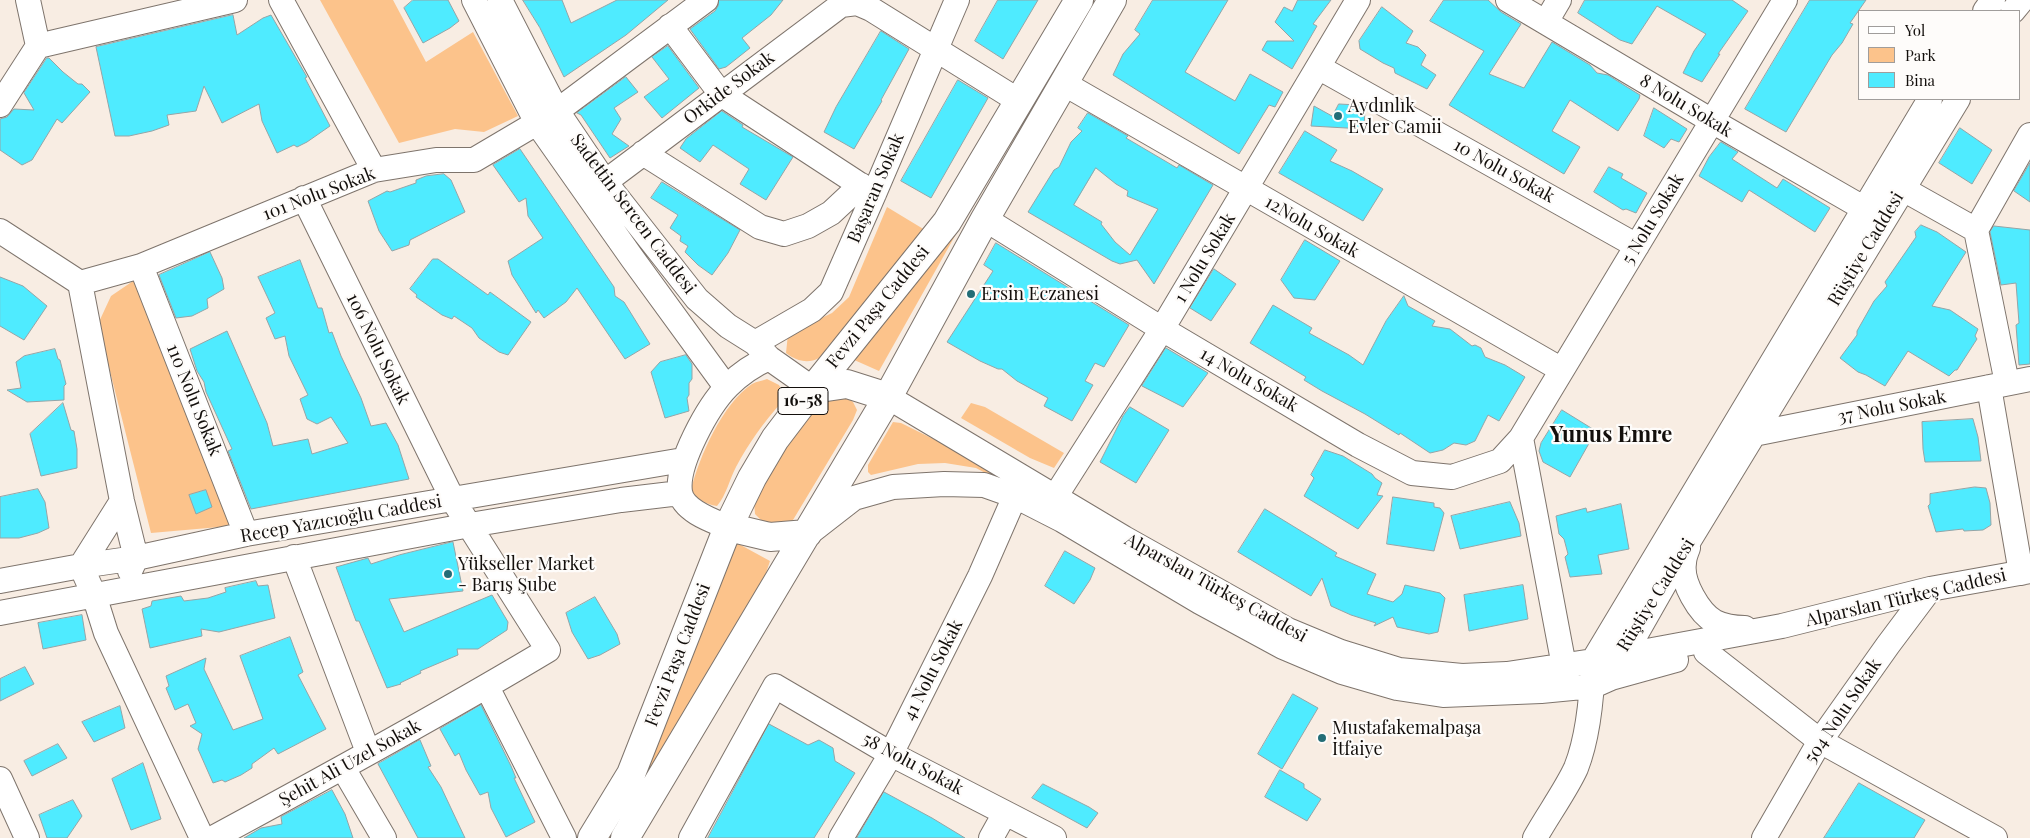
<!DOCTYPE html>
<meta charset="utf-8">
<style>
body{margin:0}
#map{position:relative;width:2030px;height:838px;overflow:hidden;background:#f8ede3;font-family:"Playfair Display",serif}
canvas{display:block}
.legend{position:absolute;left:1858px;top:10px;width:162px;height:90px;box-sizing:border-box;background:#fefcfa;border:1px solid #a09d9b;margin:0;padding:6px 9px;list-style:none;font-size:15px;color:#130f0c}
.legend li{display:flex;align-items:center;gap:10px;height:25px}
.legend b{width:25px;border:1px solid #a09d9b}
</style>
<div id="map">
<canvas width="2030" height="838"></canvas>
<ul class="legend">
<li><b style="height:6px;background:#fff"></b>Yol</li>
<li><b style="height:14px;background:#fcc38b"></b>Park</li>
<li><b style="height:14px;background:#4febff"></b>Bina</li>
</ul>
</div>
<script>
const c = document.querySelector('canvas').getContext('2d');
c.lineJoin = 'round';
function fillPath(path, color) {
  c.fillStyle = color;
  c.fill(path, 'evenodd');
}
function strokePath(path, color, width, dash) {
  c.strokeStyle = color;
  c.lineWidth = width;
  c.lineCap = dash ? 'butt' : 'round';
  c.setLineDash(dash || []);
  c.stroke(path);
}
function label(font, color, halo, rows, align = 'center') {
  c.font = font + ' "Playfair Display",serif';
  c.lineWidth = 4.5;
  c.setLineDash([]);
  c.textBaseline = 'middle';
  c.strokeStyle = halo;
  c.fillStyle = color;
  for (const [text, x, y, turn = 0] of rows) {
    c.save();
    c.translate(x, y);
    c.rotate((+turn || 0) * Math.PI / 180);
    c.textAlign = isNaN(turn) ? turn : align;
    if (halo) c.strokeText(text, 0, 0);
    c.fillText(text, 0, 0);
    c.restore();
  }
}
fillPath(new Path2D(`
 M320 0H393L426 62 473 32 518 116 484 132 455 129 399 143Z
 M887 207 925 230 819 358C808 364 796 361 786 353L788 334 832 313 849 297Z
 M957 225 960 227 879 371 852 359Z
 M136 279 231 526 151 533 98 324 111 296Z
 M767 379 779 385 785 396 781 403C764 422 748 444 736 467 729 480 727 494 717 506 705 504 698 500 691 490 699 457 723 403 752 384 757 381 762 381 767 379Z
 M845 396 853 402 857 410 853 420 793 520 784 529 764 523 755 514 754 502 780 452 808 415 835 397Z
 M971 403 985 407 1064 453 1054 468 1030 458 961 418Z
 M893 422 901 423 998 471 997 475H989L976 468 945 463 918 464 871 475 868 472V465Z
 M737 543 770 561 766 573 614 838H604L729 554Z`), '#fcc38b');
const building = new Path2D(`
 M413 0H448L459 21 450 28 423 43 404 8Z
 M523 0H562L571 23 617 0H668L626 35 564 77 540 28Z
 M719 0H783L771 15 742 38 750 48 726 67 719 69 690 29 715 11 718 6Z
 M998 0H1038L1003 59 975 41Z
 M1153 0H1228L1185 72 1235 101 1250 74 1283 92 1275 107 1269 105 1239 154 1113 75 1123 54 1140 34 1135 30Z
 M1298 0H1331L1313 24 1317 26 1292 69 1262 50 1267 41H1294L1275 22 1284 7 1292 11Z
 M1444 0H1488L1501 12 1521 24 1489 74 1524 88 1552 42 1590 65 1597 73 1608 75 1627 87 1640 95 1639 99 1618 131 1570 100 1552 131 1580 147 1564 174 1449 105 1484 51 1430 21Z
 M1585 0H1732L1748 11 1718 54H1720L1702 82 1683 73 1694 51 1706 34 1657 6 1632 44 1620 40 1578 13Z
 M1810 0H1866L1850 23 1853 24 1842 43 1832 55 1786 132 1745 109Z
 M1382 7 1413 31 1406 43 1418 47 1426 55 1421 65 1436 75 1427 89 1395 73 1394 68 1383 63 1360 49 1359 41Z
 M233 15 237 35 263 18 271 15 307 77 305 78 330 126 307 142 297 147 294 145 277 153 262 121 259 104 222 123 204 86 196 111 167 115 169 125 152 131 129 136H115L96 47Z
 M881 31 909 49 881 100 882 101 854 149 824 132 836 107Z
 M668 46 699 88 662 118 644 97 669 79 652 57Z
 M47 58H49L63 72 78 84H82L90 92 62 123 57 119 32 160 22 165 0 150V119L7 117 14 109 34 110 24 93Z
 M626 77 638 92 614 108 621 119 612 134 629 146 610 158 581 115 577 113Z
 M958 80 988 98 931 198 901 181Z
 M1339 104 1358 105 1365 109 1364 129 1311 126 1314 106 1332 116Z
 M1654 108 1687 129 1679 142 1671 139 1664 148 1644 136Z
 M722 111 743 125 742 127 793 157 766 200 740 184 749 169 713 145 700 162 680 148 686 139Z
 M1088 113 1128 136 1126 138 1177 168 1179 165 1213 185 1154 284 1137 260 1120 264 1112 261 1028 212 1054 170 1059 167 1071 142 1082 131 1078 128ZM1096 168 1116 184 1128 191 1127 196 1158 209 1130 255 1115 242 1101 224 1102 222 1074 205Z
 M1960 128 1992 150 1972 184 1939 163Z
 M1305 131 1337 150 1330 161 1352 171 1383 189 1363 221 1279 173Z
 M1721 142 1738 152 1732 159 1777 188 1783 179 1830 208 1815 232 1749 190 1742 202 1699 176 1709 157Z
 M520 149 614 287 615 296 624 302 650 344 625 359 577 288 566 302 544 318 538 310 536 313 512 275 508 261 543 238 528 216 526 198 519 202 493 165Z
 M2030 163V202L2014 191Z
 M1609 167 1623 174 1621 178 1647 193 1636 213 1626 209 1623 210 1594 192Z
 M444 174 451 180 465 212 410 240 409 245 392 251 379 231 368 201 387 191 390 192 416 183V180L426 176Z
 M662 182 740 230 728 253 712 275 698 265 685 252 688 246 680 241 681 236 670 228 678 215 651 198Z
 M1921 225 1937 232 1966 252 1932 306 1950 310 1978 329 1975 336 1977 339 1957 370H1955L1949 376 1908 351 1885 386 1866 375 1858 372 1840 358 1857 335V331L1874 301 1887 286 1885 282 1916 237 1915 232Z
 M1994 226 2030 230V364L2019 365 2016 325 2019 323 2016 283 2001 285 1990 232Z
 M1305 240 1340 261 1315 300 1294 298 1281 280Z
 M996 243 1129 325 1104 367 1095 363 1085 381 1093 385 1072 421 1044 406 1048 398 1017 381 1002 369H998L980 361 947 342 993 271 984 265Z
 M210 252 222 278 224 289 207 299 208 308 192 316 176 318 159 275Z
 M433 259H438L488 295 490 292 531 322 508 355 499 352 479 338 472 328 454 316 452 319 442 315 416 297 417 295 410 289Z
 M300 260 318 308H322L329 333 332 332 341 356 361 398 371 426 386 423 398 445 409 479 251 509 228 451 232 449 206 392 204 382 197 371 190 349 227 331 267 423 273 446 308 439 312 454 348 443 331 417 317 424 307 419 300 399 308 395 289 356 285 336 275 339 266 318 275 313 258 277Z
 M1214 269 1236 284 1211 321 1190 308Z
 M0 277 23 286 47 306 24 340 0 326Z
 M1404 296 1408 306 1435 321 1432 326 1450 329 1472 346 1475 345 1481 348 1485 357 1505 365 1525 377 1499 421 1488 415 1475 441 1466 445 1454 443 1443 450 1430 453 1400 433 1399 435 1365 414 1322 391 1304 380 1306 377 1250 343 1273 305 1312 328 1309 333 1349 355 1363 365 1386 321Z
 M1166 348 1208 373 1183 407 1142 386Z
 M55 349 58 359 60 360 66 384 64 386V400L27 402 7 390 21 388 16 362 24 356Z
 M686 355 692 364V379L689 383V395L687 398 689 411 665 418 651 372 660 362Z
 M63 403 71 430 74 431 77 449V468L41 476 30 434Z
 M1130 407 1169 430 1136 483 1100 462 1123 416Z
 M1562 410 1596 431 1570 477 1543 462 1539 451 1541 443Z
 M1973 419 1978 437 1981 461 1925 462 1923 449 1922 422Z
 M1325 450 1343 456 1372 474 1375 478 1382 483 1377 495 1383 496 1358 529 1304 496 1314 478 1311 475Z
 M1975 487 1986 488 1990 503 1991 525 1983 530 1964 531 1963 529 1936 532 1928 506 1930 504V494Z
 M38 489 45 502 49 528 38 533 19 538H0V497Z
 M206 490 212 507 196 514 189 495Z
 M1393 497 1434 503V507L1440 508 1444 513 1434 551 1387 544Z
 M1510 502 1519 523 1521 536 1460 549 1451 516Z
 M1621 504 1629 549 1598 555 1602 574 1570 577 1565 557 1568 554 1564 539 1559 534 1556 516 1586 508 1587 512Z
 M1265 509 1337 553 1335 556 1376 574 1367 594 1393 602 1402 594 1405 585 1440 593 1445 598 1438 632 1429 634 1397 627 1393 617 1374 626 1376 623 1351 615 1331 606 1322 578 1311 596 1238 552Z
 M453 542 463 591 389 599 404 632 492 595 508 622 507 630 478 649H457L458 655 420 671 421 673 400 683 401 684 387 688 359 621H356L336 567 368 558 371 564 399 555Z
 M1065 551 1095 568 1090 580 1074 604 1045 586Z
 M256 581 258 586 268 585 275 618 219 632 201 629 202 636 150 648 142 609 151 606 152 601 181 596 184 601 208 598 226 592 225 588Z
 M1523 585 1528 619 1469 631 1464 595Z
 M595 597 617 634 620 644 600 655 588 659 572 632 566 613Z
 M82 615 86 640 43 649 38 623Z
 M290 637 303 672 298 675 326 729 278 754 274 748 252 764V768L241 775 225 782 222 780 213 783 198 749 202 734 190 726 196 723 188 704 175 710 166 688 169 686 166 676 206 658 204 669 233 730 263 719 240 656Z
 M25 667 34 684 0 701V679Z
 M1293 694 1318 708 1282 769 1258 754Z
 M481 705 511 766 516 778H514L535 822 506 837 491 808 488 792 480 795 466 770 459 753 455 756 440 729Z
 M120 706 125 728 94 742 82 722Z
 M769 724 808 745 819 740 833 748 835 761 855 773 814 838H708Z
 M420 740 431 766 428 767 441 787 465 838H418L378 764Z
 M58 744 67 758 32 776 24 761Z
 M143 763 161 819 131 830 112 779Z
 M1280 770 1304 784V788L1321 799 1307 821 1265 797Z
 M1859 783 1925 820 1914 838H1824Z
 M1043 784 1089 807 1098 813 1087 828 1032 798Z
 M332 790 345 814 353 838H244L261 828 282 824 281 817Z
 M884 792 932 818 965 838H857Z
 M73 800 82 816 67 838H47L39 815Z`);
fillPath(building, '#4febff');
strokePath(building, '#95a4a6', 1);
const minor = new Path2D(`
 M28 0 38 46
 M281 0 374 170
 M474 0 537 123 632 258 726 387
 M500 0 557 111 605 182 697 299 728 326 755 343 769 358 813 389
 M1508 0 1712 121 1865 209
 M1985 11 1993 0
 M2013 11 2022 0
 M1546 22 1559 0
 M670 26 721 94 874 194
 M1318 67 1637 246
 M1063 83 1562 370
 M0 105 38 46 235 0
 M643 153 760 227 784 234 808 226 831 213 861 185
 M605 182 841 5 857 3 871 9 1019 101
 M1903 189 1976 230 2007 383
 M985 219 1162 329 1358 445 1412 473 1452 477 1500 461 1521 438 1785 0
 M1976 230 2030 135
 M0 231 80 283
 M141 266 246 534
 M80 283 141 266 374 170 436 160H474L557 111 706 0
 M80 283 122 501 136 558 130 571
 M755 343 812 310 831 292 874 194 957 0
 M1989 387 2021 573
 M888 397 1124 538 1288 630 1341 652 1399 670 1462 676 1507 674 1593 661 1782 626 1930 589 2030 571
 M1754 434 2030 379
 M1521 438 1564 666
 M122 501 81 566 94 595 106 633 202 838
 M1048 508 1162 329 1358 0
 M728 527C713 521 683 511 680 492 676 464 708 406 728 386 740 374 753 365 769 358
 M809 533 854 498 893 487 944 484 984 485 1015 496 1062 520 1200 602 1283 647 1342 672 1397 688 1443 695 1541 691 1593 686 1611 678 1676 660
 M1688 548C1686 553 1684 558 1684 563 1681 582 1699 613 1715 622 1725 627 1735 628 1745 628
 M294 557 368 752
 M0 581 81 566 136 558 246 534 683 460
 M0 613 470 525 621 500 680 493
 M1706 652 1820 741 1995 838
 M1614 662 1632 641 1690 539 1958 99
 M487 687 564 838
 M343 768 384 838
 M0 779 27 838
 M213 838C326 777 438 716 548 650L453 500 304 198
 M691 838 775 686 891 754 1054 838
 M841 838 891 754 980 576 1015 496
 M991 838 1005 813
 M1535 838C1547 816 1566 790 1576 768 1589 735 1592 696 1593 661L1930 99
 M1764 838 1820 741 1888 645 1930 589`);
const major = new Path2D(`
 M813 389 847 384 888 397
 M728 527 770 537 807 534
 M592 838 631 774 728 527 752 478 775 439 813 389 947 222 1079 0
 M625 838 888 397 985 219 1112 0`);
strokePath(minor, '#7e746c', 26);
strokePath(major, '#7e746c', 30);
strokePath(minor, '#fff', 24);
strokePath(major, '#fff', 28);
for (const [x, y, r, color] of [
 [1338,116,5,"#236d76"],
 [971,294,5,"#236d76"],
 [448,574,5,"#236d76"],
 [1322,738,5,"#236d76"]
]) {
  const dot = new Path2D();
  dot.arc(x, y, r, 0, 2 * Math.PI);
  c.fillStyle = color;
  c.fill(dot);
  strokePath(dot, '#fefcfa', 2);
}
for (const [x, y, w] of [
 [803,401,50]
]) {
  const box = new Path2D();
  box.roundRect(x - w / 2, y - 13.5, w, 27, 4);
  c.fillStyle = '#fefcfa';
  c.fill(box);
  strokePath(box, '#130f0c', 1);
}
label('bold 16px', '#130f0c', null, [
 ["16-58",803,401]
]);
label('18px', '#130f0c', '#fefcfa', [
 ["Orkide Sokak",729,88,-37],
 ["8 Nolu Sokak",1686,106,31],
 ["10 Nolu Sokak",1504,171,29],
 ["Başaran Sokak",876,188,-67],
 ["101 Nolu Sokak",319,194,-21],
 ["Sadettin Sercen Caddesi",633,214,53],
 ["5 Nolu Sokak",1653,219,-59],
 ["12Nolu Sokak",1312,227,30],
 ["Rüştiye Caddesi",1866,249,-59],
 ["1 Nolu Sokak",1205,258,-59],
 ["Fevzi Paşa Caddesi",878,307,-51],
 ["106 Nolu Sokak",378,349,64],
 ["14 Nolu Sokak",1249,380,30],
 ["110 Nolu Sokak",194,400,68],
 ["37 Nolu Sokak",1892,407,-11],
 ["Recep Yazıcıoğlu Caddesi",341,519,-10],
 ["Alparslan Türkeş Caddesi",1216,588,29],
 ["Rüştiye Caddesi",1656,595,-58],
 ["Alparslan Türkeş Caddesi",1906,598,-13],
 ["Fevzi Paşa Caddesi",678,655,-69],
 ["41 Nolu Sokak",933,670,-63],
 ["504 Nolu Sokak",1843,711,-56],
 ["Şehit Ali Uzel Sokak",350,763,-29],
 ["58 Nolu Sokak",913,764,28]
]);
label('18px', '#130f0c', '#fefcfa', [
 ["Aydınlık",1348,106],
 ["Evler Camii",1348,127],
 ["Ersin Eczanesi",981,294],
 ["Yükseller Market",458,564],
 ["- Barış Şube",458,585],
 ["Mustafakemalpaşa",1332,728],
 ["İtfaiye",1332,749]
], 'left');
label('bold 22px', '#130f0c', '#fefcfa', [
 ["Yunus Emre",1611,435]
]);
</script>
